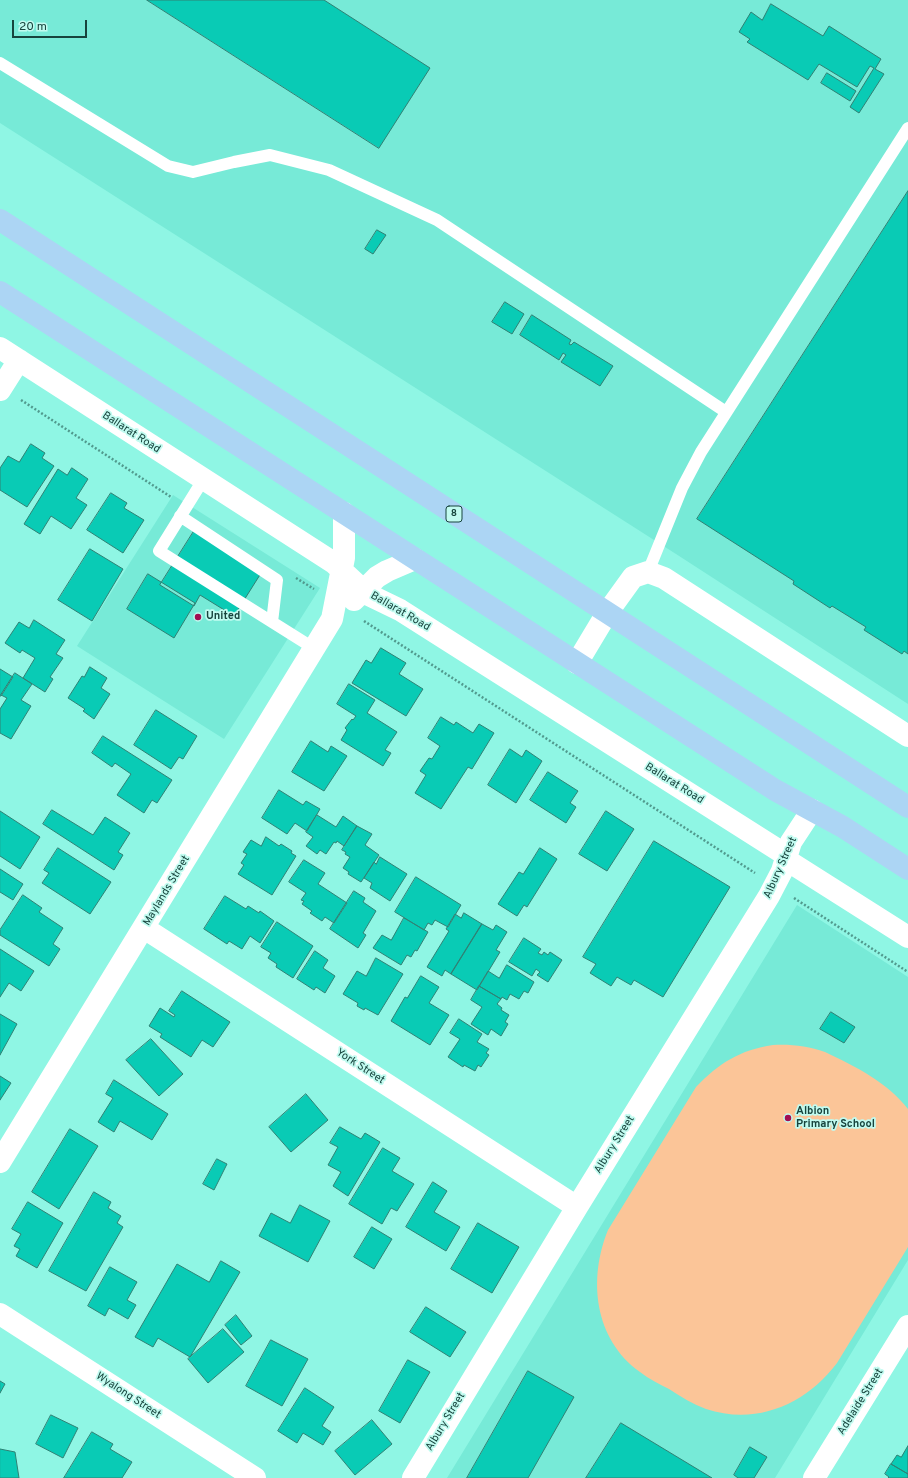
<!DOCTYPE html>
<style>
body{margin:0}
#map{position:relative;width:908px;height:1478px;overflow:hidden;background:#8ff6e4;font-family:Overpass,sans-serif}
canvas{display:block}
.scale{position:absolute;left:12px;top:20px;width:75px;height:18px;box-sizing:border-box;border:2px solid #17443d;border-top:0;padding-left:5px;font-size:12px;line-height:14px;white-space:nowrap;color:#17443d;-webkit-text-stroke:3px #c1fbf0;paint-order:stroke}
</style>
<div id="map">
<canvas width="908" height="1478"></canvas>
<div class="scale">20 m</div>
</div>
<script>
const c = document.querySelector('canvas').getContext('2d');
c.lineJoin = 'round';
function fillPath(path, color) {
  c.fillStyle = color;
  c.fill(path, 'evenodd');
}
function strokePath(path, color, width, dash) {
  c.strokeStyle = color;
  c.lineWidth = width;
  c.lineCap = dash ? 'butt' : 'round';
  c.setLineDash(dash || []);
  c.stroke(path);
}
function label(font, color, halo, rows, align = 'center') {
  c.font = font + ' Overpass,sans-serif';
  c.lineWidth = 3.5;
  c.setLineDash([]);
  c.textBaseline = 'middle';
  c.strokeStyle = halo;
  c.fillStyle = color;
  for (const [text, x, y, turn = 0] of rows) {
    c.save();
    c.translate(x, y);
    c.rotate((+turn || 0) * Math.PI / 180);
    c.textAlign = isNaN(turn) ? turn : align;
    if (halo) c.strokeText(text, 0, 0);
    c.fillText(text, 0, 0);
    c.restore();
  }
}
fillPath(new Path2D(`
 M0 0H908V704L676 554 0 123Z
 M173 495 320 588 224 739 77 646Z
 M797 905 908 977V1260L775 1478H447Z`), '#77ead7');
fillPath(new Path2D(`
 M773 1045C791 1044 808 1046 825 1052 855 1066 888 1083 908 1109V1247L837 1363C806 1404 757 1426 706 1409 693 1404 681 1397 669 1389 659 1384 649 1379 640 1372 594 1339 588 1279 608 1230L696 1087C719 1063 740 1050 773 1045Z`), '#fbc598');
const building = new Path2D(`
 M147 0H324L430 68 379 148Z
 M771 4 823 36 829 26 881 59 875 69 884 74 859 113 850 107 874 68 870 66 857 87 819 64 808 80 747 42 750 39 739 32 751 12 762 20Z
 M827 73 856 91 850 101 821 83Z
 M908 191V654L904 651 902 654 864 630 866 627 832 606 830 608 793 584 794 581 697 519Z
 M377 230 386 235 373 254 365 249Z
 M505 302 524 314 512 334 492 322Z
 M532 315 571 340 569 344 571 345 574 342 613 366 600 386 561 362 566 355 563 353 559 360 520 335Z
 M31 444 45 453 42 458 54 466 27 507 0 490V468L8 456 19 462Z
 M72 468 88 479 76 498 87 505 71 529 51 516 40 534 24 524 58 469 67 475Z
 M111 493 127 503 124 508 144 520 123 553 87 530Z
 M196 528 263 570 234 616 200 595 194 606 160 585Z
 M90 549 123 569 92 621 58 600Z
 M148 574 195 603 174 638 127 609Z
 M34 620 65 640 56 654 63 658 50 677 53 679 45 692 23 678 35 658 22 650 20 653 5 643 19 622 29 628Z
 M381 648 406 663 399 674 423 689 406 716 352 683 366 660 371 663Z
 M90 667 107 678 101 688 110 694 94 719 83 711 85 709 68 698 82 676 84 677Z
 M0 669 13 677 1 696H0Z
 M15 673 32 684 21 700 31 706 11 739 0 733V709L7 698 1 695Z
 M349 684 375 700 367 713 397 732 385 750 391 753 383 766 341 740 347 730 345 728 352 719 353 720 356 716 337 704Z
 M156 710 197 736 183 759 179 757 171 769 134 745Z
 M441 717 454 725 456 722 473 733 479 724 494 733 472 769 468 767 441 809 415 793 426 775 420 771 429 758 432 759 440 746 428 738Z
 M103 736 172 780 157 803 152 800 144 813 117 795 131 774 115 763 112 767 92 753Z
 M311 741 328 752 331 746 347 756 324 791 292 772Z
 M510 749 522 757 526 750 542 761 516 803 488 785Z
 M548 772 578 791 570 803 576 807 566 823 530 800Z
 M279 790 303 805 306 801 320 809 307 831 295 823 287 834 262 818Z
 M52 810 93 835 105 817 130 833 118 852 123 855 114 870 43 824Z
 M0 811 40 837 20 869 0 856Z
 M606 811 634 829 607 871 579 854Z
 M317 815 336 827 343 816 357 826 344 846 337 841 336 843 334 842 326 854 320 850 317 854 306 846 313 837 306 832Z
 M357 826 372 834 365 845 379 855 361 882 348 874 349 872 343 868 350 857 345 854 346 852 342 850Z
 M266 837 279 846 281 844 292 851 291 853 296 856 272 895 238 874 244 865 241 863 247 854 243 852 251 840 261 846Z
 M654 841 730 887 663 997 634 980 631 985 617 977 611 986 590 973 596 964 583 957Z
 M58 848 111 882 90 914 42 883 49 873 44 870Z
 M540 848 557 859 527 907 524 905 517 916 498 904 519 872 523 874Z
 M380 857 407 874 390 901 370 888 372 883 364 878 374 862 376 864Z
 M304 860 325 873 318 884 347 903 334 923 325 917 322 921 310 913 312 911 302 904 304 901 301 900 306 893 289 882Z
 M0 869 23 884 13 900 0 892Z
 M416 877 461 905 448 927 435 920 432 925 428 923 424 930 395 912Z
 M354 891 365 898 363 902 376 911 363 933 366 935 358 948 330 929Z
 M23 895 42 908 39 912 63 928 53 944 60 949 49 966 0 935V930Z
 M225 896 246 909 248 906 259 913 260 911 274 921 260 943 250 936 242 949 229 941 227 944 204 929Z
 M464 913 482 924 451 974 445 970 442 976 427 967 449 931 446 929 455 914 461 918Z
 M404 918 428 932 417 951 415 950 411 957 407 955 401 965 373 948 382 935 391 940Z
 M277 922 313 946 293 978 276 967 277 964 268 958 271 953 261 947Z
 M482 924 493 930 496 925 507 932 496 950 500 952 477 990 451 974Z
 M524 938 541 949 538 953 542 955 544 952 548 955 550 952 562 960 548 982 537 975 540 972 536 969 532 976 509 962Z
 M0 949 34 971 21 991 9 983 0 997Z
 M315 951 328 960 323 968 335 976 325 993 316 987 314 990 297 979Z
 M376 958 403 974 378 1015 365 1008 364 1010 357 1006 358 1003 343 994 357 971 366 976Z
 M507 965 534 982 528 993 524 991 519 999 510 994 507 1000 502 997 501 999 479 986 488 971 499 978Z
 M421 976 439 987 429 1003 449 1015 430 1045 391 1021 405 997 407 998Z
 M479 986 501 999 497 1004 502 1008 501 1010 509 1015 505 1022 508 1024 501 1036 491 1029 488 1035 471 1024 482 1007 471 1000Z
 M182 991 230 1022 213 1047 202 1040 191 1057 160 1037 162 1034 149 1026 160 1008 174 1017 175 1015 169 1011Z
 M831 1012 855 1027 844 1043 820 1029Z
 M0 1014 17 1024 0 1055Z
 M459 1019 482 1034 477 1042 489 1049 486 1053 489 1055 481 1067 478 1065 475 1071 464 1065 463 1067 448 1057 460 1039 450 1033Z
 M151 1039 183 1074 159 1096 126 1060Z
 M0 1076 11 1083 0 1100Z
 M114 1080 168 1114 152 1140 120 1121 114 1132 98 1122 113 1098 106 1094Z
 M306 1094 328 1120 291 1152 269 1127Z
 M340 1127 361 1139 365 1133 380 1142 348 1196 333 1186 341 1172 328 1165 338 1147 330 1143Z
 M70 1129 98 1146 59 1209 32 1192Z
 M383 1148 400 1158 392 1171 414 1184 397 1211 391 1208 382 1224 349 1204Z
 M217 1159 227 1164 214 1190 203 1184Z
 M433 1182 447 1191 434 1212 460 1227 446 1251 406 1227Z
 M94 1192 111 1202 108 1208 121 1216 117 1223 123 1227 86 1291 49 1271Z
 M28 1202 63 1223 37 1268 16 1256 20 1249 14 1246 21 1234 12 1229Z
 M300 1205 330 1221 308 1262 259 1236 271 1213 290 1223Z
 M478 1223 519 1247 492 1293 451 1269Z
 M372 1227 392 1239 374 1269 354 1257Z
 M221 1261 240 1272 190 1357 158 1338 153 1347 135 1337 177 1264 209 1282Z
 M110 1267 137 1282 127 1300 136 1305 128 1319 109 1308 105 1316 88 1306Z
 M426 1307 466 1332 450 1357 410 1332Z
 M236 1315 252 1336 241 1345 225 1325Z
 M223 1329 244 1352 208 1383 188 1359Z
 M271 1340 308 1359 282 1406 246 1386Z
 M408 1360 430 1372 400 1423 379 1411Z
 M528 1371 574 1397 528 1478H467Z
 M0 1381 5 1384 0 1393Z
 M305 1388 334 1407 322 1426 331 1432 323 1445 303 1433 297 1443 278 1431Z
 M51 1415 78 1428 63 1458 36 1444Z
 M372 1420 392 1444 355 1475 335 1451Z
 M621 1423 712 1478H586Z
 M92 1432 113 1444 110 1449 132 1462 122 1478H64Z
 M908 1446V1474L891 1464 897 1455 901 1457Z
 M750 1447 767 1457 754 1478H738L734 1475Z
 M0 1449 15 1452 19 1478H0Z
 M891 1464 908 1474V1478H888L889 1477 885 1474Z`);
fillPath(building, '#09cbb5');
strokePath(building, '#308174', 1);
strokePath(new Path2D(`
 M21 400 171 497
 M296 578 314 589
 M364 621 755 873
 M794 898 908 972`), '#519a8e', 2.5, [2, 2]);
strokePath(new Path2D(`
 M0 63 168 166 193 172 234 162 270 155 329 170 437 220 726 412
 M203 480 159 551 315 649
 M180 516 277 580 272 622
 M648 572 682 488 701 452 908 128`), '#fff', 12);
strokePath(new Path2D(`
 M0 348 334 563 367 594 400 610 786 855
 M0 390 19 360
 M354 600 377 577 387 571 415 559
 M577 663 607 613 633 577 648 572 664 578 908 736
 M785 859 908 937
 M144 928 577 1207
 M0 1162 332 619 344 558V513
 M0 1314 255 1478
 M413 1478 577 1207 769 896 782 871 791 842 812 810`), '#fff', 22);
strokePath(new Path2D(`
 M814 1478 908 1326`), '#fff', 22);
strokePath(new Path2D(`
 M0 220 908 807
 M0 292 775 790 843 827 908 869`), '#acd5f4', 22);
for (const [x, y, r, color] of [
 [198,617,4,"#a10d52"],
 [788,1118,4,"#a10d52"]
]) {
  const dot = new Path2D();
  dot.arc(x, y, r, 0, 2 * Math.PI);
  c.fillStyle = color;
  c.fill(dot);
  strokePath(dot, '#c1fbf0', 1.5);
}
for (const [x, y, w] of [
 [454,514,16]
]) {
  const box = new Path2D();
  box.roundRect(x - w / 2, y - 8, w, 16, 3);
  c.fillStyle = '#c1fbf0';
  c.fill(box);
  strokePath(box, '#17443d', 1);
}
label('bold 10px', '#17443d', null, [
 ["8",454,514]
]);
label('11px', '#17443d', '#c1fbf0', [
 ["Ballarat Road",131,433,33],
 ["Ballarat Road",400,612,30],
 ["Ballarat Road",674,784,32],
 ["Albury Street",781,868,-66],
 ["Maylands Street",167,891,-59],
 ["York Street",360,1067,33],
 ["Albury Street",615,1145,-58],
 ["Wyalong Street",128,1396,33],
 ["Adelaide Street",861,1402,-58],
 ["Albury Street",446,1422,-59]
]);
label('bold 11px', '#17443d', '#c1fbf0', [
 ["United",206,617],
 ["Albion",796,1112],
 ["Primary School",796,1125]
], 'left');
</script>
